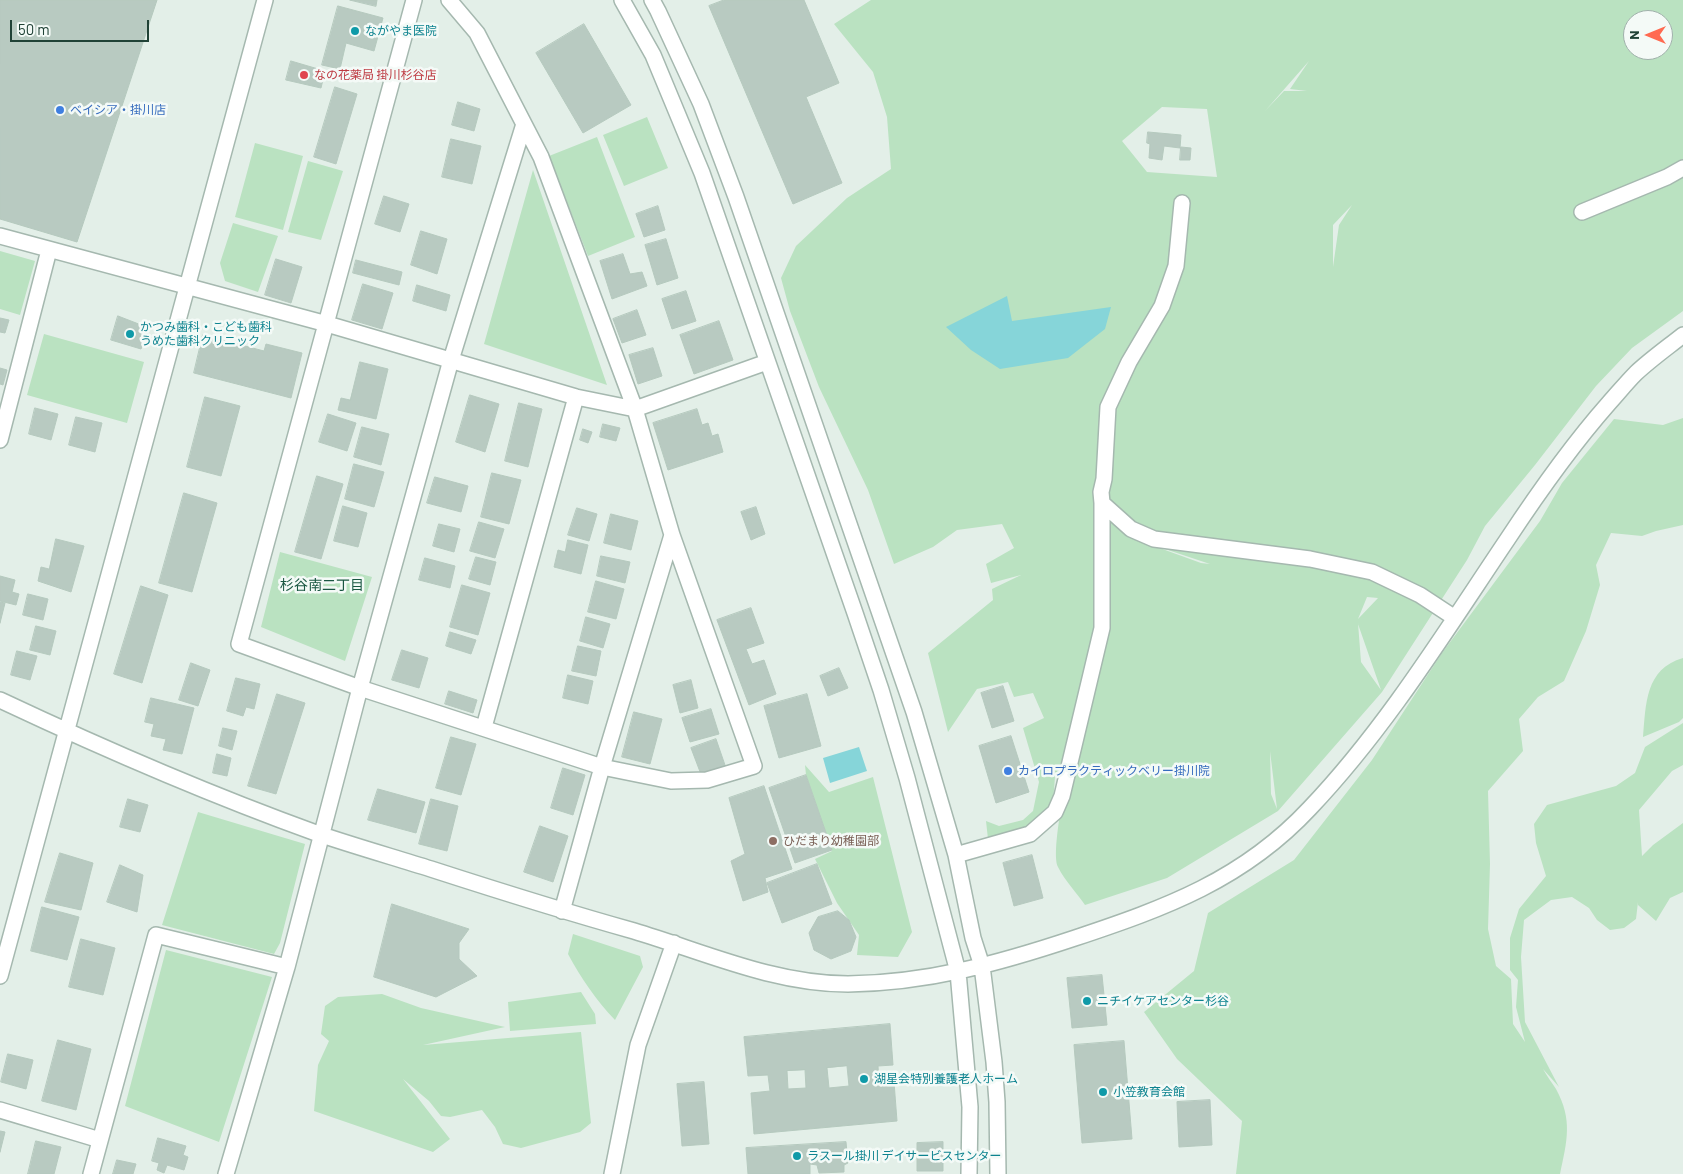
<!DOCTYPE html>
<meta charset="utf-8">
<style>
body{margin:0}
#map{position:relative;width:1683px;height:1174px;overflow:hidden;background:#e3efe8;font-family:Barlow,sans-serif}
canvas{display:block}
.north{position:absolute;left:1623px;top:10px;width:50px;height:50px;box-sizing:border-box;background:#f4faf7;border:1px solid #9fb0aa;border-radius:50%;rotate:270deg;font-size:14px;font-weight:700;line-height:20px;text-align:center;color:#204236}
.north::after{content:'';display:block;margin:auto;width:18px;height:22px;background:#ff6a51;clip-path:polygon(50% 0,100% 100%,50% 72%,0 100%)}
.scale{position:absolute;left:10px;top:20px;width:139px;height:22px;box-sizing:border-box;border:2px solid #204236;border-top:0;padding-left:6px;font-size:15px;line-height:18px;white-space:nowrap;color:#204236;-webkit-text-stroke:4px #f4faf7;paint-order:stroke}
</style>
<div id="map">
<canvas width="1683" height="1174"></canvas>
<div class="north">N</div>
<div class="scale">50 m</div>
</div>
<script>
const c = document.querySelector('canvas').getContext('2d');
c.lineJoin = 'round';
function fillPath(path, color) {
  c.fillStyle = color;
  c.fill(path, 'evenodd');
}
function strokePath(path, color, width, dash) {
  c.strokeStyle = color;
  c.lineWidth = width;
  c.lineCap = dash ? 'butt' : 'round';
  c.setLineDash(dash || []);
  c.stroke(path);
}
function label(font, color, halo, rows, align = 'center') {
  c.font = font + ' Barlow,"Noto Sans JP",sans-serif';
  c.lineWidth = 5;
  c.setLineDash([]);
  c.textBaseline = 'middle';
  c.strokeStyle = halo;
  c.fillStyle = color;
  for (const [text, x, y, turn = 0] of rows) {
    c.save();
    c.translate(x, y);
    c.rotate((+turn || 0) * Math.PI / 180);
    c.textAlign = isNaN(turn) ? turn : align;
    if (halo) c.strokeText(text, 0, 0);
    c.fillText(text, 0, 0);
    c.restore();
  }
}
fillPath(new Path2D(`
 M871 0H1683V311L1632 348 1596 386 1535 465 1485 526 1467 560 1382 692 1278 811 1167 878 1085 905C1077 893 1065 881 1058 867 1049 849 1074 743 1080 718L1055 777 1053 803 1042 823 988 839 986 821 999 826 1023 820 1033 811 1039 782 1023 728 1044 718 1033 693 1014 697 1008 682 977 689 948 732 928 653 993 600 992 589 1021 575 991 583 986 564 1014 548 1002 524 957 530 933 547 894 564 868 490 819 387 790 311 781 278 796 246 847 198 891 169 887 117 873 72 834 24ZM1633 20H1663V50H1633ZM1309 61 1290 89 1307 91H1284L1265 111ZM1162 107 1207 109 1217 177 1147 172 1122 141ZM1352 205 1339 225 1333 267V225ZM1105 496 1124 517 1144 526 1118 517 1103 527ZM1132 538 1210 564 1201 563ZM1367 597 1378 598 1358 619ZM1358 623V624L1381 690 1361 662ZM1270 750V751L1277 809 1271 794Z
 M647 117 668 168 624 186 603 135Z
 M597 137 635 237 588 256 549 156Z
 M255 143 303 156 283 230 235 217Z
 M308 161 343 171 321 240 288 232Z
 M533 170 607 385 484 344Z
 M233 223 278 236 258 292 225 281 220 263Z
 M0 251 35 261 20 315 0 309Z
 M44 334 144 362 127 423 27 395Z
 M1683 418V525L1656 531 1642 536 1611 533 1596 565 1600 585 1586 631 1564 681 1538 697 1519 719 1523 751 1488 791 1490 864 1488 929 1496 966 1511 979 1513 1024 1525 1042 1516 1007 1518 980 1510 970V938L1519 909 1546 876 1536 843 1534 824 1547 805 1616 786 1635 773 1645 747 1683 723V765L1672 771 1639 810 1642 856 1653 845 1683 823V892L1670 898 1656 921 1638 905V902L1636 919 1624 928 1610 930 1597 920 1589 908 1572 897 1551 900 1524 920 1521 957 1525 1022 1559 1087 1543 1069C1547 1076 1552 1083 1556 1089 1573 1120 1567 1141 1560 1174H1236L1242 1121 1177 1059 1144 1012 1194 971 1208 913 1294 860 1372 760 1442 653 1540 521 1562 483 1614 419 1663 425Z
 M280 552 372 577 345 661 261 627Z
 M1683 658V718L1679 722 1643 737C1646 704 1645 669 1683 658Z
 M805 765 829 792 873 777 912 932 898 957 857 955 859 935 837 903 815 859 832 851 806 775Z
 M198 812 305 844 280 943 274 954 162 925Z
 M573 934 640 956 643 967 615 1020C596 1000 581 978 568 954Z
 M166 950 272 977 219 1142 125 1106Z
 M581 992 595 1014 596 1024 510 1031 508 1002Z
 M382 994 421 1008 505 1027 423 1045 581 1032 591 1123 580 1132 521 1148 503 1144 495 1127 482 1110 450 1117 441 1116 429 1101 403 1079 450 1139 433 1152 314 1111 318 1065 329 1041 321 1034 325 1006 338 997Z`), '#bae2c1');
fillPath(new Path2D(`
 M1007 296 1012 321 1111 307 1105 329 1068 358 1000 369 971 350 946 327Z
 M859 747 867 771 830 783 823 758Z`), '#86d5d9');
const building = new Path2D(`
 M0 0H157L77 242 0 219Z
 M350 0H377L376 6Z
 M724 0H804L839 83 806 97 842 183 793 204 709 6Z
 M338 6 383 18 374 51 346 43 340 69 322 65Z
 M584 24 631 105 583 133 536 53Z
 M291 61 325 71 321 88 286 80Z
 M335 87 357 94 336 164 314 157Z
 M458 102 480 109 474 131 452 125Z
 M1148 132 1181 135 1180 148 1164 146 1162 160 1149 158 1150 144 1147 143Z
 M451 139 481 146 472 184 442 177Z
 M1181 147 1191 148 1190 160H1180Z
 M384 196 409 204 400 232 375 224Z
 M658 206 665 230 644 237 636 214Z
 M421 231 447 239 437 274 411 265Z
 M666 239 678 278 657 285 645 245Z
 M623 254 630 274 642 272 647 286 612 299 600 261Z
 M276 259 302 267 291 303 265 295Z
 M356 260 402 272 399 285 353 273Z
 M363 284 393 293 382 329 352 320Z
 M417 285 450 295 446 311 413 301Z
 M686 291 696 321 672 329 662 299Z
 M637 310 646 335 622 343 613 319Z
 M118 316 149 328 141 349 111 340Z
 M0 318 9 320 5 333 0 332Z
 M719 321 733 360 694 374 680 335Z
 M203 335 264 351 266 344 302 353 291 398 194 373Z
 M653 348 662 376 638 384 629 355Z
 M360 362 388 369 376 419 338 410 341 398 350 400Z
 M0 368 7 370 3 385 0 384Z
 M470 395 499 404 485 452 456 442Z
 M205 397 240 406 221 476 187 467Z
 M519 403 542 409 528 467 505 461Z
 M35 408 58 414 51 440 29 434Z
 M697 409 702 425 708 423 712 436 718 434 723 452 668 470 653 423Z
 M328 414 356 423 347 451 319 442Z
 M76 417 102 423 95 452 69 445Z
 M603 424 620 428 616 441 600 437Z
 M362 427 389 434 381 465 354 457Z
 M583 429 592 432 588 443 580 440Z
 M354 464 384 472 374 507 345 499Z
 M492 473 521 480 509 524 481 517Z
 M317 476 343 484 321 559 295 552Z
 M435 477 468 486 461 512 427 503Z
 M184 493 217 503 192 592 159 583Z
 M343 506 367 513 358 547 334 541Z
 M756 507 765 534 751 540 741 512Z
 M577 508 597 514 589 541 568 535Z
 M611 514 638 521 631 550 604 543Z
 M479 522 504 529 495 558 470 551Z
 M439 524 460 529 454 552 433 546Z
 M56 539 84 546 71 592 38 581 41 567 49 569Z
 M568 540 588 545 581 574 554 567 558 550 565 552Z
 M601 556 630 562 625 583 597 576Z
 M476 557 496 562 490 585 469 579Z
 M425 558 455 566 450 588 419 580Z
 M0 576 15 580 12 592 19 594 16 605 0 601Z
 M596 581 624 589 616 619 588 612Z
 M462 585 490 593 478 635 450 627Z
 M141 586 168 595 142 683 114 674Z
 M28 594 48 599 43 620 23 615Z
 M0 602 5 603 0 623Z
 M751 608 764 643 746 649 752 664 764 660 776 694 749 705 717 620Z
 M586 617 610 624 603 648 580 641Z
 M36 626 56 631 50 655 30 650Z
 M450 632 476 640 471 654 446 646Z
 M578 646 601 651 596 676 572 671Z
 M402 650 428 658 419 688 392 680Z
 M17 651 37 656 30 680 11 675Z
 M191 663 210 670 198 706 179 700Z
 M839 668 848 688 828 696 820 676Z
 M568 675 593 681 588 704 563 698Z
 M236 678 260 684 254 709 246 707 243 716 227 711Z
 M691 680 698 708 680 713 673 685Z
 M1003 686 1014 721 992 728 981 693Z
 M449 691 477 700 473 713 445 704Z
 M277 694 305 703 276 794 248 786Z
 M807 694 821 746 779 758 764 706Z
 M151 698 194 708 182 754 163 750 166 739 151 736 154 724 145 722Z
 M711 709 719 734 690 742 682 718Z
 M634 712 662 719 650 764 622 757Z
 M223 728 237 731 232 750 219 746Z
 M1011 736 1029 792 996 803 979 746Z
 M451 737 476 744 461 795 436 788Z
 M716 739 726 768 702 777 691 748Z
 M217 754 231 758 227 776 213 773Z
 M563 768 585 775 573 815 551 808Z
 M806 775 832 850 795 863 769 788Z
 M764 786 792 869 765 878 768 892 743 901 731 861 745 854 729 798Z
 M378 789 425 802 416 833 368 820Z
 M128 799 148 805 140 832 120 827Z
 M431 799 458 806 447 851 419 844Z
 M540 826 568 836 553 882 524 872Z
 M60 853 93 863 81 910 45 902Z
 M1032 855 1043 898 1014 906 1003 863Z
 M817 864 832 904 782 923 767 883Z
 M120 865 143 875 137 912 107 902Z
 M392 904 469 929 459 943V959L477 976 436 997 374 977Z
 M42 907 79 917 67 960 31 951Z
 M838 911 849 920 856 937 851 951 831 959 814 950 809 933 818 917Z
 M81 939 115 948 103 995 69 987Z
 M1102 975 1107 1025 1072 1028 1067 978Z
 M890 1024 893 1065 878 1066 879 1083 894 1082 897 1121 754 1134 751 1093 770 1091 768 1075 748 1076 744 1037ZM847 1066 849 1086 829 1088 827 1068ZM805 1070 806 1088 788 1089 787 1071Z
 M58 1040 91 1049 76 1110 42 1101Z
 M1124 1041 1132 1139 1082 1143 1074 1045Z
 M8 1054 33 1060 26 1089 1 1082Z
 M704 1082 709 1144 682 1146 677 1084Z
 M1210 1100 1212 1145 1179 1147 1177 1102Z
 M0 1131 5 1132 0 1152Z
 M158 1138 186 1146 183 1155 188 1157 184 1170 167 1165 164 1173 157 1170 159 1163 152 1161Z
 M36 1141 61 1147 54 1174H28Z
 M846 1142 848 1163 844 1165V1172L819 1173 817 1165 810 1164V1174H748L746 1148Z
 M943 1142V1171H917V1143Z
 M117 1160 136 1164 133 1174H113Z`);
fillPath(building, '#b8cac1');
strokePath(building, '#b5c9be', 1);
const minor = new Path2D(`
 M414 0 239 644 360 688 602 767 671 781 707 780 754 766 672 535 635 409 541 157 477 33 449 0
 M622 0 653 55 702 173 855 613 881 690 907 778 958 972 970 1107 969 1174
 M652 0 658 11 701 104 736 197 914 712 956 855 973 938 982 966 994 1062 997 1102 998 1174
 M1182 203 1176 266 1162 306 1129 362 1108 407 1104 479 1101 492 1102 503 1131 529 1154 539 1310 559 1372 572 1420 595 1455 618
 M1582 212 1667 177 1683 168
 M0 236 327 324 576 397 635 409 767 362
 M0 440 49 250
 M0 700C104 749 208 794 316 833 354 846 393 857 431 869 499 891 566 912 634 931 704 952 774 984 848 984 928 983 1000 963 1075 938 1165 908 1243 880 1310 808 1386 728 1445 632 1507 540 1538 493 1571 446 1609 403 1618 393 1627 382 1636 373 1651 359 1668 347 1683 335
 M484 727 576 397
 M956 855 1030 834 1055 812 1062 796 1102 628V503
 M562 911 602 767 672 535
 M0 976C90 651 175 325 265 0
 M0 1110 100 1140
 M91 1174 156 935 287 967
 M226 1174 287 967 360 688 451 360 524 124
 M612 1174 638 1045 674 943`);
strokePath(minor, '#a5b8af', 18);
strokePath(minor, '#fff', 15);
for (const [x, y, r, color] of [
 [355,31,5,"#0f9aa8"],
 [304,75,5,"#e0444e"],
 [60,110,5,"#3f7fe0"],
 [130,334,5,"#0f9aa8"],
 [1008,771,5,"#3f7fe0"],
 [773,841,5,"#8d6e63"],
 [1087,1001,5,"#0f9aa8"],
 [864,1079,5,"#0f9aa8"],
 [1103,1092,5,"#0f9aa8"],
 [797,1156,5,"#0f9aa8"]
]) {
  const dot = new Path2D();
  dot.arc(x, y, r, 0, 2 * Math.PI);
  c.fillStyle = color;
  c.fill(dot);
  strokePath(dot, '#f4faf7', 2);
}
label('12px', '#0d838f', '#f4faf7', [
 ["ながやま医院",365,31],
 ["かつみ歯科・こども歯科",140,327],
 ["うめた歯科クリニック",140,341],
 ["ニチイケアセンター杉谷",1097,1001],
 ["湖星会特別養護老人ホーム",874,1079],
 ["小笠教育会館",1113,1092],
 ["ラスール掛川 デイサービスセンター",807,1156]
], 'left');
label('12px', '#be3a42', '#f4faf7', [
 ["なの花薬局 掛川杉谷店",314,75]
], 'left');
label('12px', '#366cbe', '#f4faf7', [
 ["ベイシア・掛川店",70,110],
 ["カイロプラクティックベリー掛川院",1018,771]
], 'left');
label('12px', '#785e54', '#f4faf7', [
 ["ひだまり幼稚園部",783,841]
], 'left');
label('14px', '#1a5742', '#f4faf7', [
 ["杉谷南二丁目",322,585]
]);
</script>
